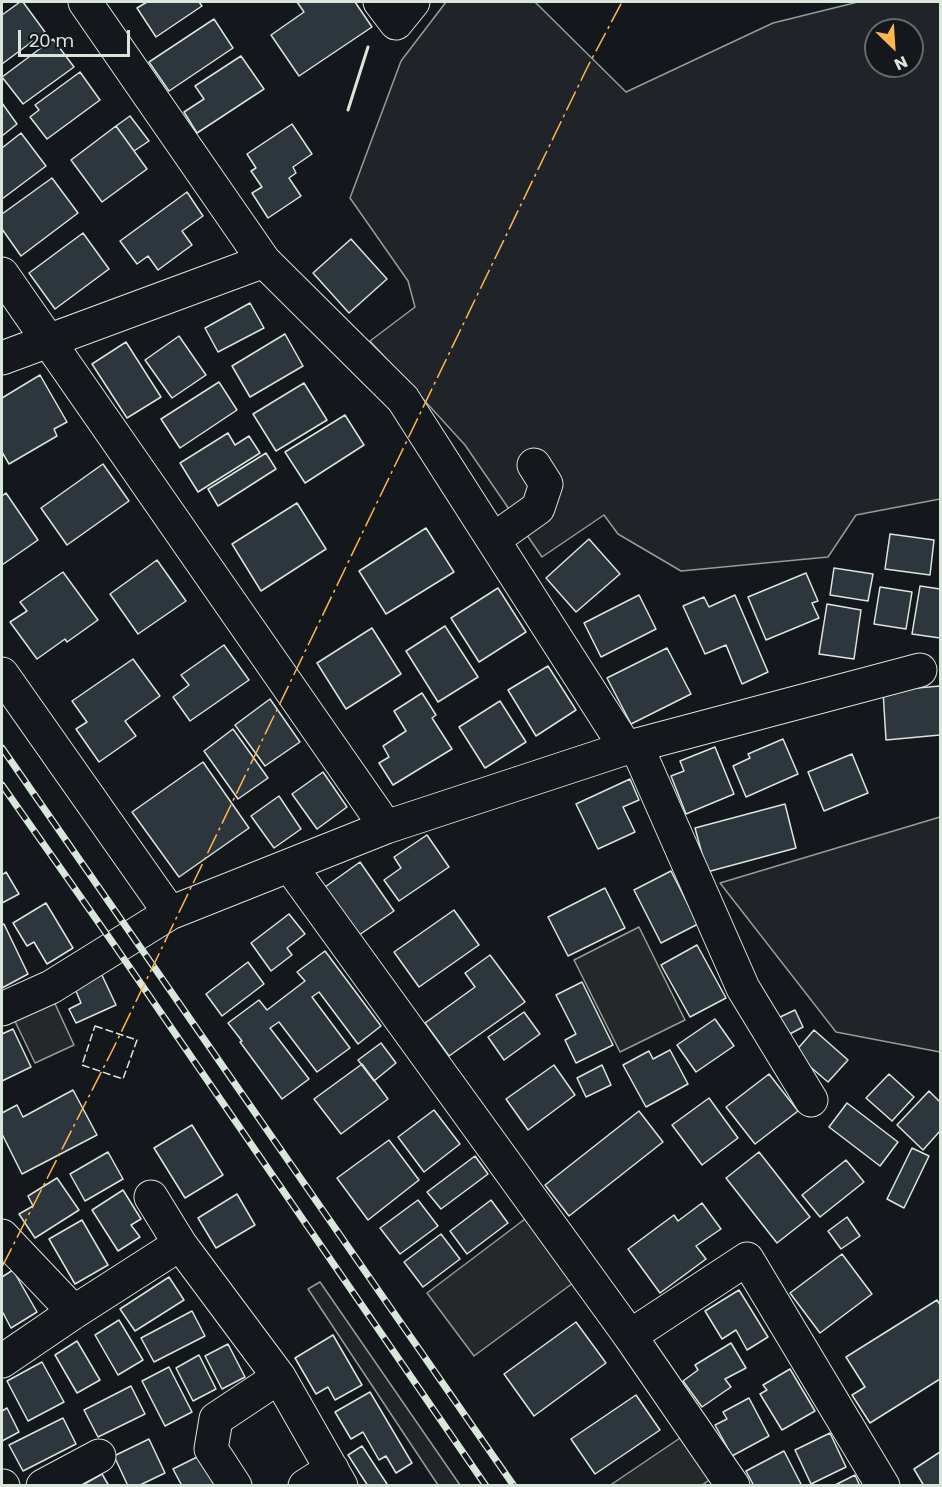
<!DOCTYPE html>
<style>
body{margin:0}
#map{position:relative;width:942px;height:1487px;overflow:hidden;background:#14181c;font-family:Poppins,sans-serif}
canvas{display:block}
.frame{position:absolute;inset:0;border:3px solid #d8e6dc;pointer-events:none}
.north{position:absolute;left:864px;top:18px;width:60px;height:60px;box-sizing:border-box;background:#14181c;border:2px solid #626a69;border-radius:50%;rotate:155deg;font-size:16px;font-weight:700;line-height:24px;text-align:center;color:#d8e6dc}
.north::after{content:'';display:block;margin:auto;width:21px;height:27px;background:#ffb74d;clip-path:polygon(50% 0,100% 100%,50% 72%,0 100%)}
.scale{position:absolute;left:18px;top:30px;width:112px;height:27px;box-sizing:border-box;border:3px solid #d8e6dc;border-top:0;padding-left:8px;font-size:18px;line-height:21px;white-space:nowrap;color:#d8e6dc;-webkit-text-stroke:4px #14181c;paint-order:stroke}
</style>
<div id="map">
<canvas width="942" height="1487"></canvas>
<div class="frame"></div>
<div class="north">N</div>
<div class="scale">20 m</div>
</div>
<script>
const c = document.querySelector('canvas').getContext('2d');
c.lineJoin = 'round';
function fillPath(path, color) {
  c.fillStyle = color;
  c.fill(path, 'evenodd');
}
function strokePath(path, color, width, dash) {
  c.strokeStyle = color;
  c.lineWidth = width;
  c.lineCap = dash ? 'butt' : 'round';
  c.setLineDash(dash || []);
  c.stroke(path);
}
const green = new Path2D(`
 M446 2H535L626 92 773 23 858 2H940V499L856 515 828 557 681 571 618 534 604 515 542 557 465 445 370 341 415 307 408 281 350 198 401 61ZM876 30H912V66H876Z
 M940 817V1052L836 1032 720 883Z
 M320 1282 460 1485H438L308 1289Z`);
fillPath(green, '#202428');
strokePath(green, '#939e99', 1.5);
const parking = new Path2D(`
 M639 927 685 1020 620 1052 574 960Z
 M51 995 74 1045 35 1063 11 1013Z
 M525 1219 573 1283 474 1356 427 1293Z
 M683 1436 711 1479 702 1485 609 1486Z`);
fillPath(parking, '#24282b');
strokePath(parking, '#939e99', 1.5);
const building = new Path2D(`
 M20 2H23L45 32 2 64V15Z
 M147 2H199L202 6 156 37 137 8Z
 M297 2H355L372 27 299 76 271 35 304 12Z
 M214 19 233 48 169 91 149 62Z
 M53 39 74 67 23 104 2 77Z
 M241 56 264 89 197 133 184 112 204 99 195 86Z
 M80 72 100 100 47 139 30 117 39 110 35 105Z
 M2 103 17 124 2 136Z
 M130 116 149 141 134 151 116 126Z
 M292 124 312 154 293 167 296 173 289 178 301 196 268 218 252 193 262 187 251 171 256 168 247 154Z
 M116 126 147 169 102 202 71 160Z
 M21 133 46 166 2 199V148Z
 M52 178 78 213 21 256 2 229V214Z
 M187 192 203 216 182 231 192 245 158 270 148 256 137 264 120 241Z
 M83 233 109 269 55 309 29 273Z
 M351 239 387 279 349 313 313 273Z
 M250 303 264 328 218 352 205 328Z
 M285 334 303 366 250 397 232 366Z
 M179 336 206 375 172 398 145 360Z
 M126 342 161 397 127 418 92 364Z
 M40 375 67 422 54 429 57 436 9 464 2 452V398Z
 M219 382 237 410 180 448 161 419Z
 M304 383 327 420 276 451 253 414Z
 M345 415 364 445 305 483 285 452Z
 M228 433 235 445 249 436 260 453 198 492 180 463Z
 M266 453 276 469 218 506 208 489Z
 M103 464 129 501 67 545 41 508Z
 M6 493 38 540 2 565V496Z
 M297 503 326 549 261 591 232 544Z
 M426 528 454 572 386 614 359 571Z
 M890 534 934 540 930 575 885 569Z
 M589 539 620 574 576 612 546 578Z
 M157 560 186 601 138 634 110 594Z
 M834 568 873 574 868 601 830 595Z
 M63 572 98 620 67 642 65 639 37 659 10 622 27 611 20 602Z
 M806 573 818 601 812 603 819 618 766 640 748 597Z
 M920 586 940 589V638L912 634Z
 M880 587 912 592 906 629 874 624Z
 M498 588 526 632 479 662 451 618Z
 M639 595 656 629 601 657 584 623Z
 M735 595 768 672 742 684 726 645 705 654 683 606 704 597 709 607Z
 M827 604 861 610 854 659 819 654Z
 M445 626 478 677 438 702 406 651Z
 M372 628 401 674 346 709 317 663Z
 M224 645 249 680 190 721 173 697 189 685 181 675Z
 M667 648 691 694 631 724 607 678Z
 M133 659 160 696 125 721 136 736 99 762 76 729 87 722 72 701Z
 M548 666 576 710 536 736 508 690Z
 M940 686V735L886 740 883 691Z
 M422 693 436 715 432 718 452 749 393 785 379 763 389 757 383 746 406 731 394 711Z
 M270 699 300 742 265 766 235 725Z
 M500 701 526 742 485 768 459 727Z
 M233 729 268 778 238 799 204 751Z
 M783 739 798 774 746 797 733 766 750 758 748 754Z
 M715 747 734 794 686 814 671 776 684 771 680 761Z
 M852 754 868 793 824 811 808 772Z
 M203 762 249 828 179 877 132 812Z
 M323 772 347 807 317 829 292 794Z
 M630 779 639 800 623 807 635 832 598 849 576 804Z
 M279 796 301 829 274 848 251 816Z
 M785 804 796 848 707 872 695 828Z
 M427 835 449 867 399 901 384 880 401 868 394 857Z
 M360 862 394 911 359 935 325 887Z
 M671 871 698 924 661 943 634 890Z
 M6 872 19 894 2 903V875Z
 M605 888 625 928 568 956 548 917Z
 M46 903 73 948 47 964 34 942 27 946 13 923Z
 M454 910 479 945 419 987 394 952Z
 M289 914 305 934 287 948 292 955 271 971 251 943Z
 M4 924 28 974 2 988V925Z
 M697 945 726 998 690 1017 661 965Z
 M325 951 381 1026 358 1044 319 992 312 997 350 1048 317 1072 279 1022 270 1028 309 1079 282 1099 240 1042 242 1041 228 1023 259 1000 267 1010 305 981 297 972Z
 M490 955 525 1002 449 1056 425 1023 475 987 465 973Z
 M248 962 264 984 222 1016 206 994Z
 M100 971 116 1005 76 1023 69 1009 81 1003 73 984Z
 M582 982 613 1045 576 1063 565 1040 576 1034 556 995Z
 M795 1010 803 1027 786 1036 778 1018Z
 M524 1012 540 1034 504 1060 488 1037Z
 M715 1019 734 1046 696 1072 677 1045Z
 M13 1029 31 1067 2 1081V1034Z
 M814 1030 848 1060 828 1082 794 1053Z
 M381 1043 396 1063 374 1081 358 1060Z
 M670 1050 688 1084 646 1107 623 1065 649 1051 653 1059Z
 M362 1064 388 1099 341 1134 314 1099Z
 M554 1065 575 1095 528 1130 506 1099Z
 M602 1065 611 1085 586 1097 577 1078Z
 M769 1074 798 1111 755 1144 726 1107Z
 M889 1074 914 1097 892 1121 866 1098Z
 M73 1090 97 1135 22 1174 2 1134V1113L17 1105 23 1117Z
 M929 1091 940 1102V1131L923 1150 897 1125Z
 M709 1098 738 1138 702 1165 672 1125Z
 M847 1103 898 1142 880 1166 829 1127Z
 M434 1110 460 1144 424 1172 398 1137Z
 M639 1111 663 1142 569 1216 545 1185Z
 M192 1125 223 1175 185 1198 154 1148Z
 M389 1140 419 1180 368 1220 337 1178Z
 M912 1148 929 1156 904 1208 887 1199Z
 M108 1152 123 1179 85 1201 70 1174Z
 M759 1152 810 1217 777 1243 726 1178Z
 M475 1156 488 1174 441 1209 427 1192Z
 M846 1160 864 1182 820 1217 802 1195Z
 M57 1178 79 1210 35 1238 19 1214 33 1206 28 1196Z
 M123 1190 141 1219 131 1225 140 1237 118 1251 92 1210Z
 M237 1194 255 1225 216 1248 198 1218Z
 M418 1200 438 1226 400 1254 380 1228Z
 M491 1200 508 1223 467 1254 450 1231Z
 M702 1203 721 1229 696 1246 706 1259 660 1293 628 1249 674 1215 678 1221Z
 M847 1217 860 1236 841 1249 828 1231Z
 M82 1220 108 1265 75 1284 49 1239Z
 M441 1234 460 1259 423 1287 404 1262Z
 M842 1254 872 1294 820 1333 790 1293Z
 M13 1270 37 1312 11 1328 2 1311V1277Z
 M169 1277 184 1300 135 1331 120 1309Z
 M739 1290 768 1337 747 1350 736 1330 722 1339 705 1311Z
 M937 1300 940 1305V1379L870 1423 852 1395 865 1387 846 1357Z
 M192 1311 205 1336 154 1362 141 1338Z
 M119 1320 143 1360 118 1375 95 1335Z
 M576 1322 606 1363 534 1416 504 1374Z
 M333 1335 362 1385 335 1400 328 1387 316 1394 295 1358Z
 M77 1341 100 1380 77 1393 55 1355Z
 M731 1343 746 1368 725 1379 731 1387 702 1407 683 1381 698 1370 695 1365Z
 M228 1344 245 1377 222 1389 205 1356Z
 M199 1355 216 1389 193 1401 176 1368Z
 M42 1362 64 1402 28 1421 7 1381Z
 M169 1367 192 1412 165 1426 142 1381Z
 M790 1369 815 1411 782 1430 760 1394 767 1390 763 1385Z
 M131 1386 145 1414 98 1437 84 1410Z
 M370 1392 412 1463 396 1473 386 1456 379 1460 363 1432 351 1439 335 1412Z
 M636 1395 660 1430 595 1474 571 1439Z
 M749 1398 769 1436 732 1456 715 1425 727 1419 723 1412Z
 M7 1408 19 1432 2 1441V1411Z
 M63 1418 76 1444 23 1471 9 1445Z
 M830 1433 846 1467 811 1484 795 1450Z
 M149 1439 165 1473 138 1486H128L114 1456Z
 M362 1446 387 1484 384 1486H368L348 1455Z
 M784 1451 802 1486H754L746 1471Z
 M940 1452V1486H924L914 1469Z
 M205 1453 221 1486H182L173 1469Z
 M102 1474 109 1486H81Z
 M855 1475 860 1486H833Z`);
fillPath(building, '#2c363c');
strokePath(building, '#d8e6dc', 1.5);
const minor = new Path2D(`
 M85 2 264 261 403 399 626 748
 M380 2 396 23 413 2
 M2 274 386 827
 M2 358 264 261
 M493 540 538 508 546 484 534 465
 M2 674 170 913
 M636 745 743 988 811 1100
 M290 866 630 1336 733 1486
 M2 1009 51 987 170 913 386 827 626 748 920 670
 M151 1197 180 1244 279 1377 341 1486
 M2 1236 74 1312
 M630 1336 747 1259 883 1486
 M2 1361 74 1312 180 1244
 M2 1486H3
 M43 1486 99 1456
 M235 1486 211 1449 216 1419 279 1377
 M305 1486 332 1469`);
strokePath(minor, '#d8e6dc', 35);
strokePath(minor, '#14181c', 33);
const rail = new Path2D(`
 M2 748 514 1486
 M2 785 115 946 486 1486`);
strokePath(rail, '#d8e6dc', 7);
strokePath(rail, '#14181c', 4.5, [14]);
strokePath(new Path2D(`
 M95 1026 137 1040 123 1079 82 1065Z`), '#d8e6dc', 1.5, [8, 3]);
strokePath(new Path2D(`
 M348 110 368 47`), '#d8e6dc', 3);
strokePath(new Path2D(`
 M2 1267 113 1049 587 68 622 2`), '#ffb74d', 1.5, [21, 4.5, 3, 4.5]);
</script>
